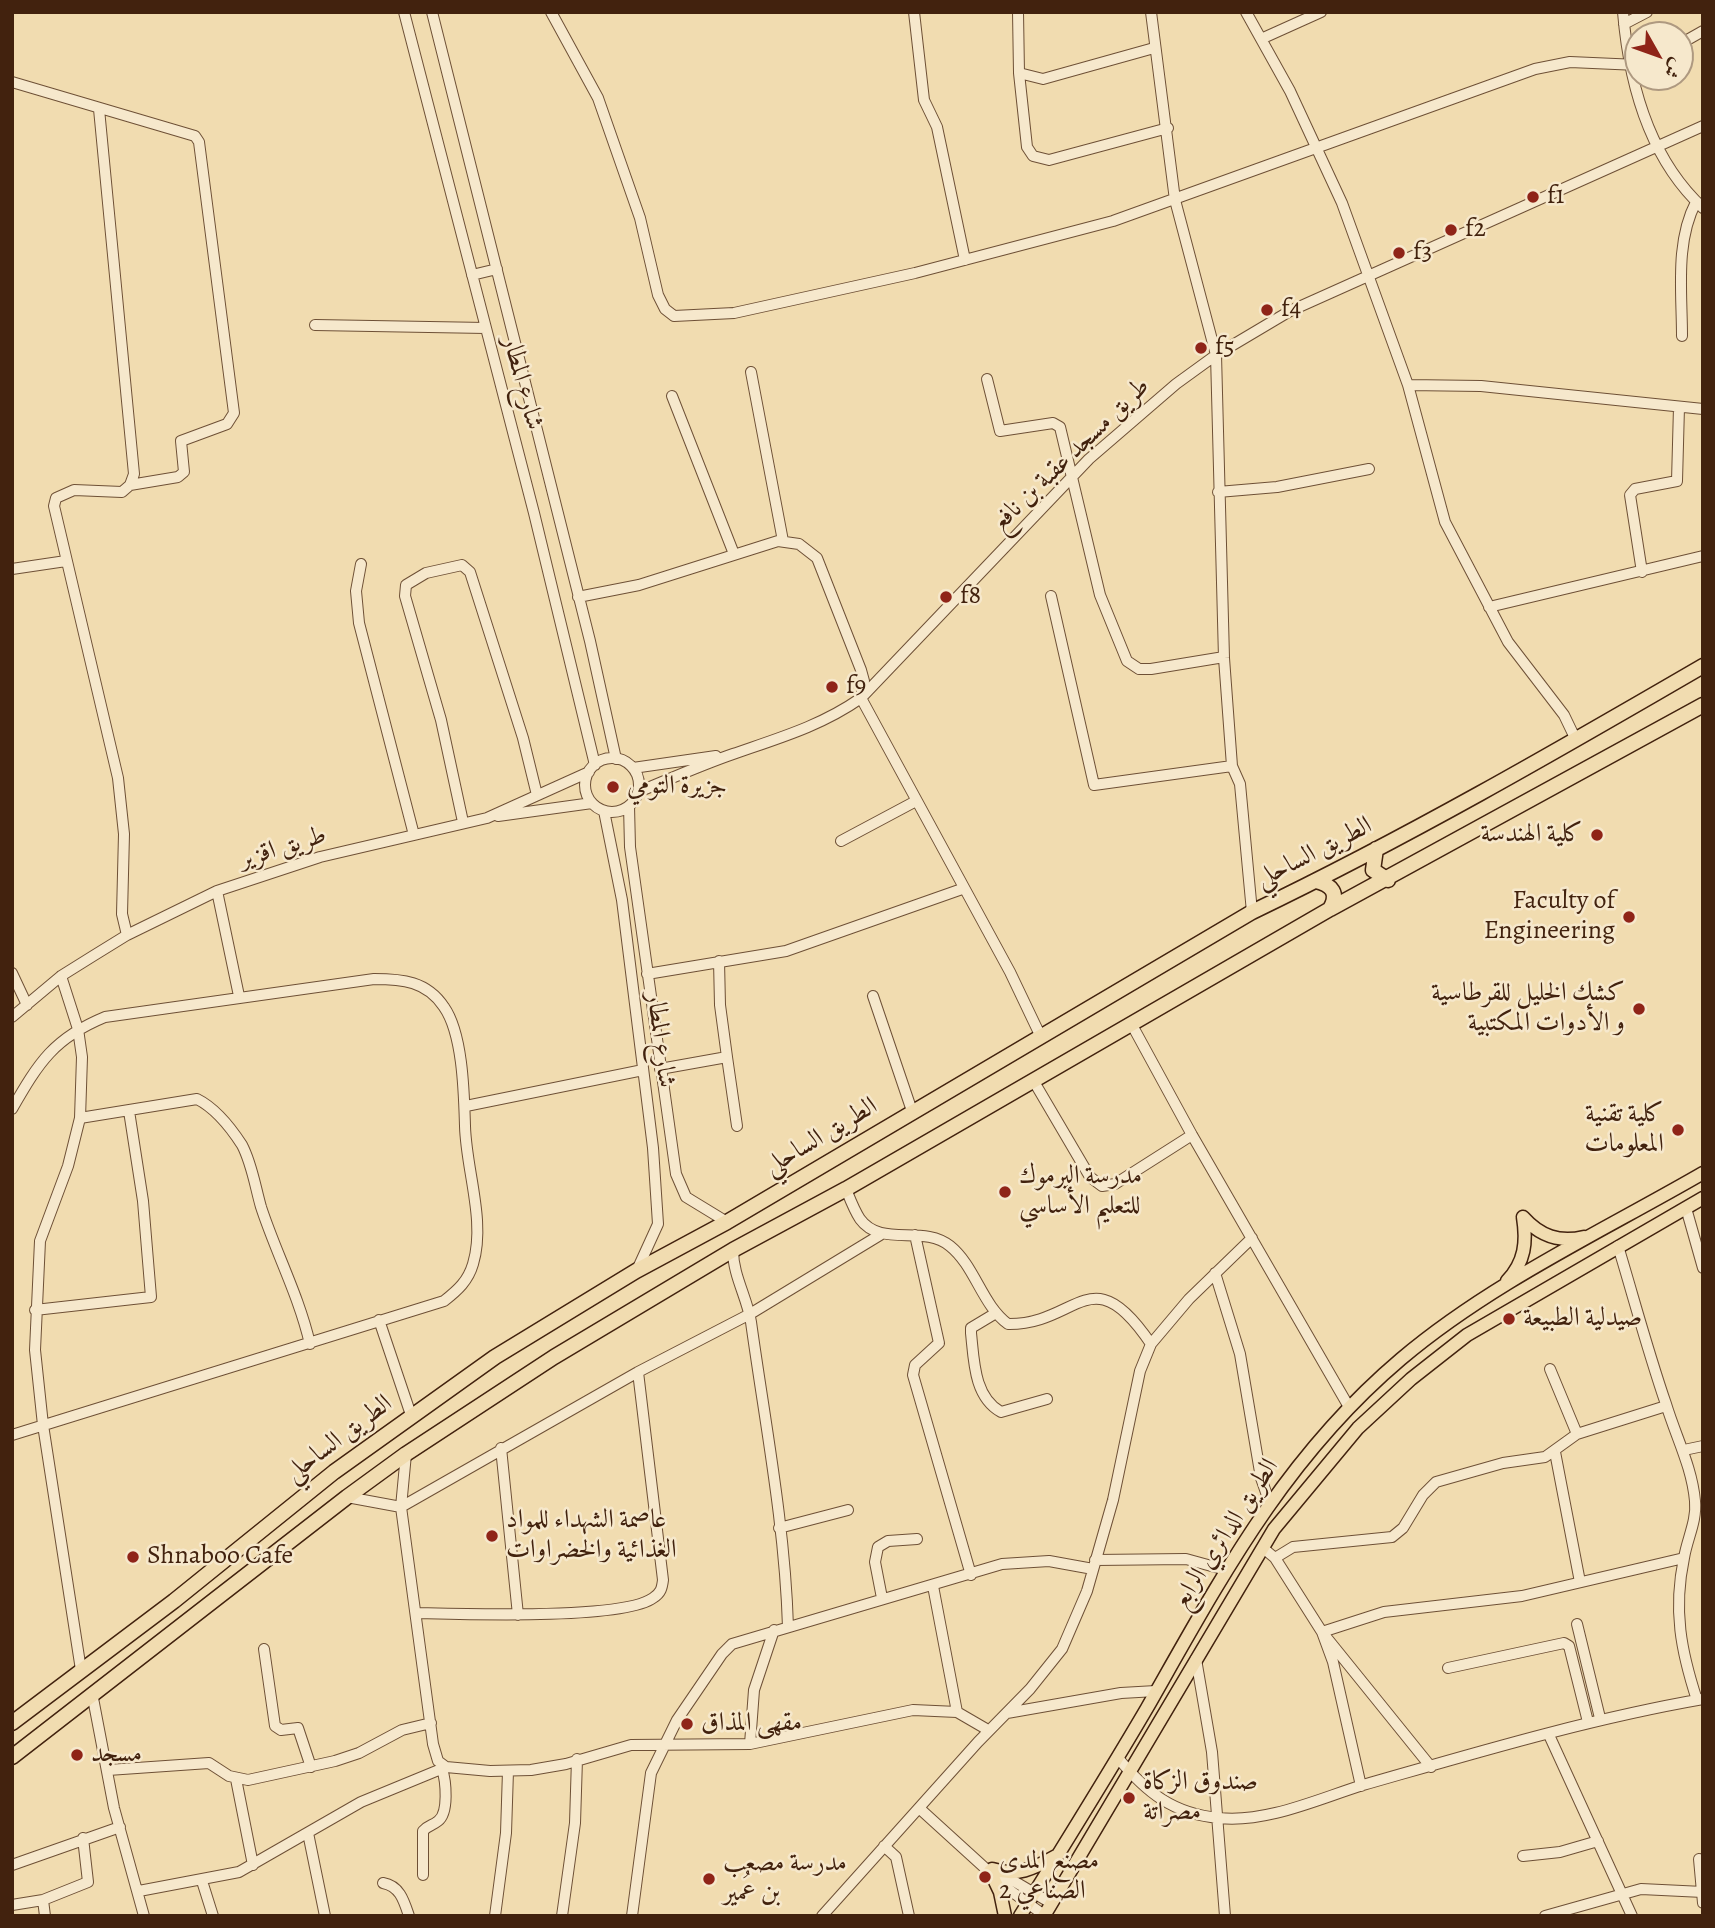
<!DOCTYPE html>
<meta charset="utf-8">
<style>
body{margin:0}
#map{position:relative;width:1715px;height:1928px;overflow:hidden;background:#f1dcb0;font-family:Alegreya,Amiri,serif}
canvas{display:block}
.frame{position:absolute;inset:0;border:14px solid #42220e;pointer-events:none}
.north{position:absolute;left:1624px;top:21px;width:70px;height:70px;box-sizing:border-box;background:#f6e8cc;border:2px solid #ae9980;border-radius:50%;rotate:130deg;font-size:19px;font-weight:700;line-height:28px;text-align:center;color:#42220e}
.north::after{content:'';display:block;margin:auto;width:24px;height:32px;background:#8f2418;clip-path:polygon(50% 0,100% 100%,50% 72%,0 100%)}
</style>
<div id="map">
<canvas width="1715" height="1928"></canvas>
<div class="frame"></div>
<div class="north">ش</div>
</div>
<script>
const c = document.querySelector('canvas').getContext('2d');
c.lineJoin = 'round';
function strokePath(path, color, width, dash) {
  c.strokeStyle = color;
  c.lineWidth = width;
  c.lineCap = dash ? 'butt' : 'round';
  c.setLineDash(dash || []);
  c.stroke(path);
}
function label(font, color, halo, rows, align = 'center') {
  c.font = font + ' Alegreya,Amiri,serif';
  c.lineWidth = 5;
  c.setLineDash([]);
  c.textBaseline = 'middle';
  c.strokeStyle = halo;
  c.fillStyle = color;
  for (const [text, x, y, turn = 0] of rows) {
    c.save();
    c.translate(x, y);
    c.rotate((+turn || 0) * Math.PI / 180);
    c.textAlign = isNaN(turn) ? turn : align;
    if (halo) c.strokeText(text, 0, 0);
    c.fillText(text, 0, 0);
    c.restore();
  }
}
const minor = new Path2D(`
 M404 12 534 513 595 765
 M432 12 590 641 616 759
 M551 12 598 98 640 218 658 295 665 309 674 316 734 313 915 273 1113 221 1535 69 1570 62 1638 65
 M914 12 924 100 937 127 965 260
 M1018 12 1019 73 1027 147 1033 156 1049 160 1168 128
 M1151 12 1175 200 1216 355 1224 658 1232 766 1240 784 1252 912
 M1246 12 1290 91 1342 203 1408 385 1445 522 1508 642 1564 715 1576 740
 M1623 12C1629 84 1649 158 1703 208
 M1624 24 1647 12
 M1261 39 1321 12
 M1680 44 1703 31
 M1019 73 1043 79 1154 48
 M12 82 195 136 199 142 234 413 227 424 181 441 184 472 178 477 130 485
 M99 109 134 474 130 485 122 492 74 490 56 498 54 506 118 778 124 834 122 914 127 935
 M472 275 497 269
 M315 325 486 328
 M1682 336C1682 292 1675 242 1696 202
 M751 372 783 541
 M987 379 1000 431 1053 423 1060 427 1100 595 1127 661 1139 669H1151L1224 657
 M1408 385 1481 386 1703 409
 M672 396 734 554
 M1218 492 1277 487 1369 469
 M361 564 356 591 359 623 414 835
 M12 569 66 561
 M1642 572 1630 495 1635 489 1677 481 1679 407
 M1051 596 1094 785 1232 766
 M578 597 639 585 778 541 799 544 817 558 861 670 864 681 861 698 1010 972 1041 1037
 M1489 607 1703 556
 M585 785a27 27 0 1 1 54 0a27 27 0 1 1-54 0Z
 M633 768 716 756
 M638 792C670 779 701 765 733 754 779 738 821 726 861 698L1089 459 1176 384 1216 355 1290 311 1703 126
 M629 806 630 847 676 1174 686 1197 727 1222
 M604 811 622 900 653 1148 658 1224 637 1270
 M498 816 592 803
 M463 822 441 720 405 596 406 585 426 573 462 565 470 572 523 738 537 795
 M841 841 916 801
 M217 891 239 996
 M12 973 27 1005
 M647 974 786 951 962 889
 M61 976 78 1029 82 1057 80 1118 68 1166 40 1241 35 1350 43 1425 81 1670
 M873 996 912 1111
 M12 1017 61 976 93 956 127 935 217 891 320 857 487 818 589 772
 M1132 1025 1192 1135 1349 1407
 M727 1057 737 1126
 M660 1069 727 1057 720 1005 719 961
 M1033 1080 1090 1177 1102 1186 1115 1184 1192 1135
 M466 1106 643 1070
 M12 1109C39 1062 54 1038 105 1017L374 979C402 979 427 981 444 1007 463 1034 464 1094 465 1126 466 1170 486 1221 473 1264 468 1281 458 1290 444 1301L12 1435
 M80 1118 197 1099C215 1108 231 1128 242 1145 252 1164 255 1186 261 1207 276 1253 299 1296 310 1344
 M846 1189C850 1199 854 1210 860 1219 881 1248 923 1224 950 1246 975 1266 982 1305 1008 1324 1078 1325 1091 1255 1151 1344
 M1686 1208 1703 1268
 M915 1235 939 1343 915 1365 913 1375 971 1575
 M1618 1246C1634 1299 1648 1352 1666 1404 1676 1437 1692 1467 1695 1501 1697 1521 1687 1539 1684 1558 1673 1610 1681 1651 1697 1700
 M733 1250C733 1276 747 1297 751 1322 765 1423 785 1525 788 1627
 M1215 1273 1240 1354 1261 1478 1269 1501
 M35 1310 151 1297 143 1201 129 1111
 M996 1313 971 1328V1333C974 1361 974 1397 1001 1412L1047 1399
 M379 1320 411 1415
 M1550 1369 1577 1434
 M501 1448 518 1615
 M1684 1450 1703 1446
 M1555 1452 1580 1582
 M406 1454 401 1507 433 1744 438 1761 446 1767
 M347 1497 401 1507 638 1372 750 1314 880 1235
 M779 1528 848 1510
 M1263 1548 1275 1558 1322 1632 1333 1662 1361 1786
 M1275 1558 1293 1547 1392 1537 1403 1528 1423 1495 1436 1482 1503 1463 1545 1457 1577 1434 1666 1406
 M1095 1560 1186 1559 1226 1570
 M933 1586 957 1712
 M882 1598 875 1562 878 1547 888 1541 917 1539
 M417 1613C460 1614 623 1620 653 1598 661 1593 662 1588 663 1580L638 1372
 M1577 1624 1600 1718
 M264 1649 275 1726 281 1730 298 1728 311 1767
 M1196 1659 1212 1752 1225 1916
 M1448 1668 1564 1643 1569 1646 1588 1722
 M92 1693 114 1808 144 1916
 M1007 1713 1121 1693 1156 1691
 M1549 1735 1632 1916
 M750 1744 754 1690 774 1630
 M1118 1758C1146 1792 1173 1814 1219 1818 1267 1823 1318 1799 1363 1785 1475 1753 1588 1719 1703 1699
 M1431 1767 1322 1632 1384 1612 1522 1596 1684 1558
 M108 1770 209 1763 229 1776 248 1780 335 1761 359 1753 402 1730 431 1723
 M236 1779 253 1865
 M919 1808 1008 1889 1044 1915
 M308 1833 325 1916
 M884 1846 896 1857 909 1916
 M1523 1856 1560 1852 1598 1841
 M1699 1859 1703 1903
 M12 1865 120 1827
 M1000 1873 1051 1903
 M423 1875V1831C428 1825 432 1826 438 1821 449 1813 446 1781 442 1769
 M202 1881 213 1916
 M383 1883C400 1886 404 1901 409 1916
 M139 1891 239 1872 361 1802 446 1767 490 1771 531 1770 566 1764 631 1745 750 1744 913 1710 957 1712 988 1730
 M43 1900 45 1916
 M12 1905 43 1900 88 1882 83 1838
 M495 1916 506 1833 508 1771
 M562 1916 575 1823 577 1759
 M632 1916 651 1773 677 1720 722 1654 732 1644 1002 1564 1049 1561 1093 1569
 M822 1916 978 1742 1030 1689 1062 1649 1087 1591 1113 1500 1140 1371 1151 1344 1189 1299 1252 1238
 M1545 1916 1641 1889 1703 1892`);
const major = new Path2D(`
 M1523 1217C1540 1236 1559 1243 1584 1237
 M1507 1281C1525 1262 1527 1242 1523 1217
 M992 1869C1017 1877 1033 1869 1056 1856
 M990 1871 1000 1892 1005 1916
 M1020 1916C1063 1847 1106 1778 1147 1708 1221 1578 1284 1458 1401 1359 1491 1283 1601 1232 1703 1173
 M1044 1916 1274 1529 1358 1428 1411 1379 1467 1335 1703 1198`);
const highway = new Path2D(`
 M1376 849 1373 870 1388 880
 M1316 881C1332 885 1339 893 1330 909
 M12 1723 174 1601 334 1472 495 1357 636 1271 727 1222 1252 912C1406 838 1555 752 1703 666
 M12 1757 347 1497 406 1454 554 1357 733 1250 846 1189 1330 909 1703 705`);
strokePath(minor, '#6e5036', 12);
strokePath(major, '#42220e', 15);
strokePath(highway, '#42220e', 17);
strokePath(minor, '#f6e8cc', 10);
strokePath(major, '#f1dcb0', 12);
strokePath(highway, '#f1dcb0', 14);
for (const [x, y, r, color] of [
 [1533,197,7,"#8f2418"],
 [1451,230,7,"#8f2418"],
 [1399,253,7,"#8f2418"],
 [1267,310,7,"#8f2418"],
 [1201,348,7,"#8f2418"],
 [946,597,7,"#8f2418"],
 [832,687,7,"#8f2418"],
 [613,787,7,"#8f2418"],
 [1597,835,7,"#8f2418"],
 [1629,917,7,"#8f2418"],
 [1639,1009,7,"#8f2418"],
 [1678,1130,7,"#8f2418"],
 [1005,1192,7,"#8f2418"],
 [1509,1319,7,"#8f2418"],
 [492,1536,7,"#8f2418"],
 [133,1557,7,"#8f2418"],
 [687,1724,7,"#8f2418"],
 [77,1755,7,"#8f2418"],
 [1129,1798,7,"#8f2418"],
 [985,1877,7,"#8f2418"],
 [709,1879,7,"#8f2418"]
]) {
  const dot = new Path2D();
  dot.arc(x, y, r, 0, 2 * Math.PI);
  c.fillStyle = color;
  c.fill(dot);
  strokePath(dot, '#f6e8cc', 2.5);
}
label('26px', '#42220e', '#f6e8cc', [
 ["f1",1547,197],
 ["f2",1465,230],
 ["f3",1413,253],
 ["f4",1281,310],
 ["f5",1215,348],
 ["f8",960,597],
 ["f9",846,687],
 ["جزيرة التومي",627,787],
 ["كلية الهندسة",1583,835,"right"],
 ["Faculty of",1615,902,"right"],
 ["Engineering",1615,932,"right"],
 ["كشك الخليل للقرطاسية",1625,994,"right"],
 ["و الأدوات المكتبية",1625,1024,"right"],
 ["كلية تقنية",1664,1115,"right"],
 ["المعلومات",1664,1145,"right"],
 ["مدرسة اليرموك",1019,1177],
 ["للتعليم الأساسي",1019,1207],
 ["صيدلية الطبيعة",1523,1319],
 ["عاصمة الشهداء للمواد",506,1521],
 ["الغذائية والخضراوات",506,1551],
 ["Shnaboo Cafe",147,1557],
 ["مقهى المذاق",701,1724],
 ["مسجد",91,1755],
 ["صندوق الزكاة",1143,1783],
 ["مصراتة",1143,1813],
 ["مصنع المدى",999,1862],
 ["الصناعي 2",999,1892],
 ["مدرسة مصعب",723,1864],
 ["بن عُمير",723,1894]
], 'left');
label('26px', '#42220e', '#f6e8cc', [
 ["شارع المطار",522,383,75],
 ["طريق مسجد عقبة بن نافع",1071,455,-44],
 ["طريق اقزير",283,848,-17],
 ["الطريق الساحلي",1314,853,-27],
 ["شارع المطار",660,1040,83],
 ["الطريق الساحلي",821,1137,-31],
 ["الطريق الساحلي",339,1439,-37],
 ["الطريق الدائري الرابع",1226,1534,-57]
]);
</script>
